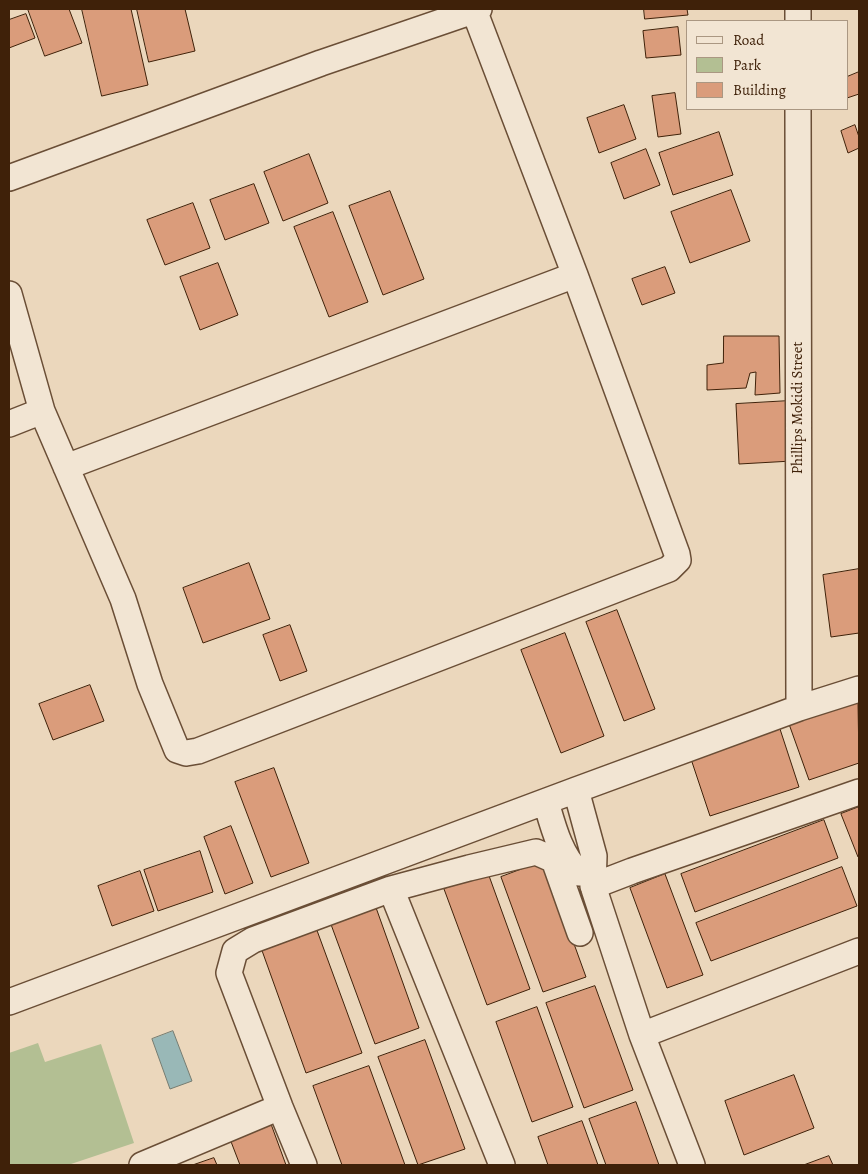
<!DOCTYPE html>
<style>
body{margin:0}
#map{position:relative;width:868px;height:1174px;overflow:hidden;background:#ebd7bc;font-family:Alegreya,serif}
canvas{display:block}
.frame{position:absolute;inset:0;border:10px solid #3f2109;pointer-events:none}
.legend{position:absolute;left:686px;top:20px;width:162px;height:90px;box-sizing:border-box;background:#f2e5d3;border:1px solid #aa9782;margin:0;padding:6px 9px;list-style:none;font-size:15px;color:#3f2109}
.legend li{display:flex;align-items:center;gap:10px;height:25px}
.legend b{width:25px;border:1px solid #aa9782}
</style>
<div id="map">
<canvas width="868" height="1174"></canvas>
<div class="frame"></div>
<ul class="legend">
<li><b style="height:6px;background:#f2e5d3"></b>Road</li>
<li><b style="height:14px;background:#b3bf93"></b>Park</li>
<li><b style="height:14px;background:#da9c7b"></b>Building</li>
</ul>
</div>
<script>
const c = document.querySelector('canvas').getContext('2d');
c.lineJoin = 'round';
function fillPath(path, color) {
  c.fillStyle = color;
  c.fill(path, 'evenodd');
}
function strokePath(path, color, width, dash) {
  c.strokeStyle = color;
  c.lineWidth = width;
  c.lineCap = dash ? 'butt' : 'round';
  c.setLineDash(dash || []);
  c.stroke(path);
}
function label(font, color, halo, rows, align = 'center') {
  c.font = font + ' Alegreya,serif';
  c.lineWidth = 4;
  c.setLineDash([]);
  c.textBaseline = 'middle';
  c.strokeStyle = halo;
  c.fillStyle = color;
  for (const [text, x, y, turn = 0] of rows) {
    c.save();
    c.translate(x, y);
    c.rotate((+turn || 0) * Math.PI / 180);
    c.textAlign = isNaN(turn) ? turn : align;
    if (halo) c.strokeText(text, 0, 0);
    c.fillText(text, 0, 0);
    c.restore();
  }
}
fillPath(new Path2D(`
 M38 1043 45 1062 101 1044 134 1143 68 1165H9V1053Z`), '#b3bf93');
const water = new Path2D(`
 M173 1031 192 1081 170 1089 152 1039Z`);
fillPath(water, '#99b8b7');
strokePath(water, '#757c71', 1);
const building = new Path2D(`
 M28 9H69L82 43 45 56Z
 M82 9H131L148 85 102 96Z
 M137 9H185L195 51 149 62Z
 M644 9H687L688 15 645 19Z
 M26 14 35 38 9 48V20Z
 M678 27 681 55 646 58 643 31Z
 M859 72V94L847 98V77Z
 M675 93 681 134 658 137 652 96Z
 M624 105 636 139 599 153 587 118Z
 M855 125 859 137V148L848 153 841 131Z
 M719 132 733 175 673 195 659 153Z
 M646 149 660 185 624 199 611 163Z
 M309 154 328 203 283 221 264 172Z
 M254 184 269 223 225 240 210 200Z
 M731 190 750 241 690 263 671 212Z
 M390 191 424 279 383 295 349 206Z
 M193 203 210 248 165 265 147 220Z
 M333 212 368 302 329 317 294 227Z
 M218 263 238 315 200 330 180 277Z
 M665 267 675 293 642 305 632 279Z
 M724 336H779L780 393 755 395 756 372 750 373 746 388 707 390V365L723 363Z
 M789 401 792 461 739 464 736 404Z
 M249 563 270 619 203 643 183 588Z
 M859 569V633L831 637 823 575Z
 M617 610 655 709 624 721 586 622Z
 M290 625 307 671 280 681 263 635Z
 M565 633 604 736 561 753 521 650Z
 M90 685 104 721 53 740 39 704Z
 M858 701 859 763 809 780 789 724Z
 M779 726 799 787 710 816 690 756Z
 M274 768 309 863 271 877 235 782Z
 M859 807V856L858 857 841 814Z
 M824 820 838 858 695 912 681 874Z
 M231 826 253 883 225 894 204 837Z
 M200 851 213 892 158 911 144 870Z
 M544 861 586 977 543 992 501 877Z
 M842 867 857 906 711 961 696 923Z
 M140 871 154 911 112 926 98 886Z
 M488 873 530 989 487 1005 444 889Z
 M665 874 703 975 667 988 630 888Z
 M374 902 419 1028 375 1044 329 919Z
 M315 925 362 1053 306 1073 260 945Z
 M595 986 633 1090 584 1108 546 1003Z
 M537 1007 573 1107 532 1122 496 1022Z
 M425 1040 465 1149 418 1165 378 1057Z
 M369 1066 405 1165H342L313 1086Z
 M794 1075 814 1128 744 1155 725 1101Z
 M636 1102 659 1165H606L589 1119Z
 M582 1121 598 1165H548L538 1137Z
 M271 1124 286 1165H240L230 1139Z
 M829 1156 833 1165H804Z
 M214 1158 217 1165H193Z`);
fillPath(building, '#da9c7b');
strokePath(building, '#3f2109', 1);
const street = new Path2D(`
 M798 9V21
 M798 109 799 708
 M9 178 321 63 479 9
 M9 294 42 411 123 599 150 684 177 750 186 753 198 751 669 569 678 560 677 554 575 275 474 10
 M9 424 42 411
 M66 467 575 275
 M576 790 594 856 593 886
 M546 802C553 826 560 855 579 873
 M391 889 502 1165
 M9 1002 576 790 799 708 859 689
 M642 1035 859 951
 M142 1165 280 1107
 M304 1165 280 1107 229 973 235 951 253 940 391 889 469 868 536 852 554 860 580 933
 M692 1165 642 1035 593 886 632 871 859 792`);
strokePath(street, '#6a4e36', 28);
strokePath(street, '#f2e5d3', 25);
label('15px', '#3f2109', '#f2e5d3', [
 ["Phillips Mokidi Street",798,408,-90]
]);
</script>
